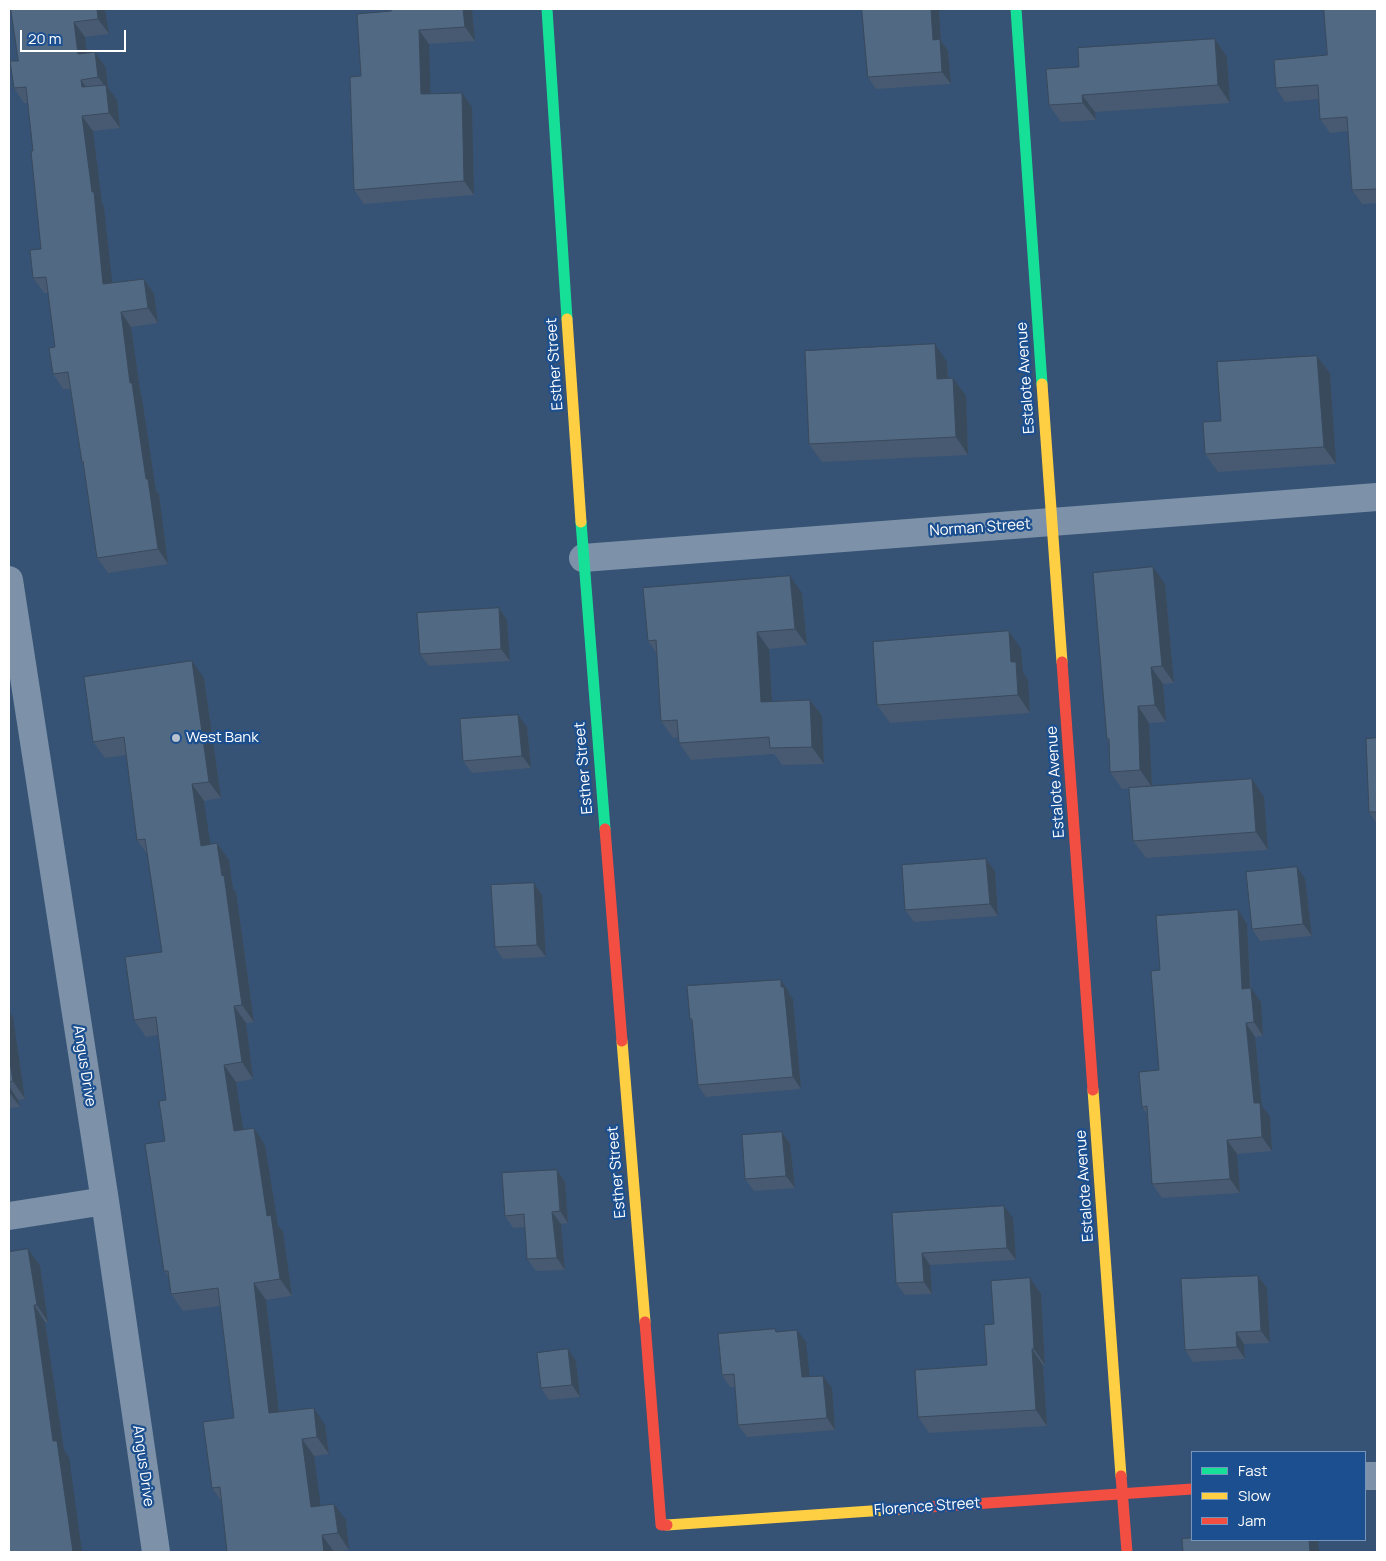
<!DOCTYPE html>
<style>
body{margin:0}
#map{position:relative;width:1386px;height:1561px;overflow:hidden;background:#365274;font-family:Manrope,sans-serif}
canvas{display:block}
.frame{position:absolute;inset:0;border:10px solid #fff;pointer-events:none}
.legend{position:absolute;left:1191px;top:1451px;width:175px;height:90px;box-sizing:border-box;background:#1b4f8f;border:1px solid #7695bc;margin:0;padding:6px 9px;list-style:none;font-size:15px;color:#fff}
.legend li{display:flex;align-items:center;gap:10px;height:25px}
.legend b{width:25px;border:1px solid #7695bc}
.scale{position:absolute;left:20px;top:30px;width:106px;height:22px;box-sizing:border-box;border:2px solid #fff;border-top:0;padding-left:6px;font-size:15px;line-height:18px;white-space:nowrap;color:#fff;-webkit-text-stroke:4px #1b4f8f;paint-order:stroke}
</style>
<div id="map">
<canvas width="1386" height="1561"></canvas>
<div class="frame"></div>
<ul class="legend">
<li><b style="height:6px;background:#16e098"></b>Fast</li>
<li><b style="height:6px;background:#ffcf43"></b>Slow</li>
<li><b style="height:6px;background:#f24e42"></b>Jam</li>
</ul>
<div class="scale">20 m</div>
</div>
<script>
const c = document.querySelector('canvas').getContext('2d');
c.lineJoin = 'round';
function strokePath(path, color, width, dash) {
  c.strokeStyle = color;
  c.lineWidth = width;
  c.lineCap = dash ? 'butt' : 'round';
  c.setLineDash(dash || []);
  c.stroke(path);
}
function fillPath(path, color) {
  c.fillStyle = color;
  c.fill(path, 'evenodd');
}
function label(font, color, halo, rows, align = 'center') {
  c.font = font + ' Manrope,sans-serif';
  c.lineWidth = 4.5;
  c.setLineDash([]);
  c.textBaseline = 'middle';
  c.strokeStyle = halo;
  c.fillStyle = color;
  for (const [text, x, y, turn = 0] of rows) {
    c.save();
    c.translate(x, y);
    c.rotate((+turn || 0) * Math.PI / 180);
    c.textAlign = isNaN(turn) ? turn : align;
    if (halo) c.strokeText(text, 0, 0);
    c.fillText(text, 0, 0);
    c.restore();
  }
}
strokePath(new Path2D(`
 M583 558 1377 497
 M9 580 105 1201 156 1552
 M9 1216 105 1201
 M1365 1476H1377`), '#7d92a8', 28);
strokePath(new Path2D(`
 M547 9 567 319
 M1016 9 1042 384
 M581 522 605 829`), '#16e098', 11);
strokePath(new Path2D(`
 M567 319 581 522
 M1042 384 1062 662
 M622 1041 645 1322
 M1093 1090 1121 1476
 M667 1525 900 1509`), '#ffcf43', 11);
strokePath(new Path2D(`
 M1062 662 1093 1090
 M605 829 622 1041
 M645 1322 661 1525H667
 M1121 1476 1127 1552
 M900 1509 1192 1489`), '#f24e42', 11);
fillPath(new Path2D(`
 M11 9H105L109 34 85 37 87 53 95 52 106 68 108 88 117 100 120 128 93 131 102 203 104 207 112 283 144 279 154 294 158 323 131 327 141 396 142 398 156 491 159 494 168 564 108 573 97 558 83 464 82 462 70 389H63L53 374 55 347 48 293H44L33 278 41 249 33 151 28 103H24L14 88 18 61Z
 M391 9H472L475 41 429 44 430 94 472 107 474 195 364 204 354 190 361 76 391 11Z
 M862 9H939L941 41 948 51 951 84 876 89 868 77Z
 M1377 9V203L1362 204 1352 190 1348 131 1330 133 1320 119 1319 99 1285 102 1276 88 1327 55Z
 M1215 39 1227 57 1230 103 1095 112 1096 120 1061 122 1049 105 1079 67Z
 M1317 356 1330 373 1336 464 1218 472 1205 454 1221 421Z
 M947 362 948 378 966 396 968 455 822 462 809 444Z
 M1165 584 1174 683 1163 684 1166 722 1149 723 1152 787 1252 779 1264 797 1268 850 1146 858 1133 841 1139 788 1122 789 1110 772 1109 742 1107 739Z
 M802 593 807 645 769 649 772 701 810 700 822 716 824 764 782 765 774 754 691 760 679 743V737L673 738 661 721 657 654 648 641Z
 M499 608 507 620 510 661 429 666 420 654Z
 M1021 649 1023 672 1028 680 1030 713 890 723 877 705Z
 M204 678 221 798 204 801 210 844 217 843 229 860 233 889 236 892 254 1022 246 1023 253 1079 236 1082 243 1130 265 1145 278 1225 283 1232 292 1296 266 1300 279 1412 325 1425 329 1454 314 1456 320 1505 346 1520 349 1550 334 1552 221 1501 212 1488 234 1418 221 1306 183 1311 171 1294 169 1277 164 1271 165 1141 166 1100 159 1035 146 1037 134 1020 162 952 148 855 137 840 126 755 105 758 93 742Z
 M518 715 527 727 531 768 472 773 463 761Z
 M1377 738V824L1369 812Z
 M986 859 995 871 998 916 914 922 905 910Z
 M1305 879 1312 936 1260 941 1252 929Z
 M534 883 542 895 546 957 503 959 495 947Z
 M1238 910 1247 924 1251 989 1261 1002 1263 1036 1255 1037 1262 1106 1270 1116 1272 1151 1237 1154 1240 1193 1162 1198 1152 1184 1147 1114 1142 1107 1159 1070 1160 970Z
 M781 980 789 992V994L793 999 801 1089 706 1097 698 1085 692 1023 690 1019Z
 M9 1012 13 1017 25 1099 18 1100 20 1107 9 1108Z
 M782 1132 790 1144 795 1188 754 1191 745 1179Z
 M557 1170 565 1182 568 1223 561 1224 565 1270 536 1271 527 1259 525 1227 513 1228 505 1216Z
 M892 1213 1013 1218 1016 1260 930 1265 932 1294 905 1295 896 1283Z
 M28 1249 40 1266 48 1322H45L64 1450 69 1457 9 1552Z
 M1258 1276 1267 1288 1270 1343 1244 1344 1245 1359 1193 1362 1185 1350Z
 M1030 1278 1041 1294 1045 1365H1043L1047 1426 929 1433 918 1417 987 1365 994 1324Z
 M778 1332 806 1342 809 1377 823 1376 832 1388 835 1430 747 1437 738 1425 735 1387H730L722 1375Z
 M568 1349 576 1361 580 1397 549 1400 541 1388Z`), '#475a72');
fillPath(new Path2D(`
 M97 9H105L109 34 98 19Z
 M463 9H472L475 41 465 27Z
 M931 9H939L941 41 948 51 951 84 942 72 933 40Z
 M74 22 85 37 89 69 78 54Z
 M419 30 429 44 431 108 421 94Z
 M1215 39 1227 57 1230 103 1218 85Z
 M95 52 106 68 108 88 117 100 120 128 109 113 107 89 98 77Z
 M81 80 92 95 82 87Z
 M462 93 472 107 474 195 464 181Z
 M1082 95 1095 112 1096 120 1083 103Z
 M82 116 93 131 102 203 104 207 114 299 103 284Z
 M144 279 154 294 158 323 148 308Z
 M121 312 131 327 141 396 142 398 156 491 159 494 168 564 158 549 130 383Z
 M935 344 947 362 949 396 937 379Z
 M1317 356 1330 373 1336 464 1324 447Z
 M953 378 966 396 968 455 956 437Z
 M1153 567 1165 584 1174 683 1162 666Z
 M790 576 802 593 807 645 795 629Z
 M499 608 507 620 510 661 501 649Z
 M1009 631 1021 649 1023 672 1028 680 1030 713 1018 695 1011 662Z
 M757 632 769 649 773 719 761 702Z
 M192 661 204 678 221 798 209 782Z
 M1151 667 1163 684 1166 722 1155 705Z
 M810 700 822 716 824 764 812 747Z
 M1138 706 1149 723 1152 787 1140 770Z
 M518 715 527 727 531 768 522 756Z
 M1252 779 1264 797 1268 850 1256 832Z
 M192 784 204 801 213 862 201 846Z
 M217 843 229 860 233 889 236 892 254 1022 242 1005Z
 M986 859 995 871 998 916 990 904Z
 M1297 867 1305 879 1312 936 1303 924Z
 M534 883 542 895 546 957 537 945Z
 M1238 910 1247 924 1251 1003 1242 989Z
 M781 980 789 992V994L793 999 801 1089 793 1077Z
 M1251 988 1261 1002 1263 1036 1254 1022Z
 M234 1006 246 1023 253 1079 242 1062Z
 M9 1012 13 1017 25 1099 13 1081 9 1056Z
 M1246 1023 1255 1037 1262 1106 1270 1116 1272 1151 1262 1137 1254 1103Z
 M224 1065 236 1082 246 1148 234 1131Z
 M9 1086 18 1100 20 1107 9 1092Z
 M254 1128 265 1145 278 1225 283 1232 292 1296 280 1279 267 1216Z
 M782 1132 790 1144 795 1188 786 1176Z
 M1227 1140 1237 1154 1240 1193 1230 1179Z
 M557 1170 565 1182 568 1223 560 1211Z
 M1004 1206 1013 1218 1016 1260 1007 1248Z
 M552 1212 561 1224 565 1270 557 1258Z
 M28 1249 40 1266 48 1322 37 1305Z
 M922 1253 930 1265 932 1294 924 1282Z
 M1258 1276 1267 1288 1270 1343 1261 1331Z
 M1030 1278 1041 1294 1045 1365 1034 1349Z
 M254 1283 266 1300 281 1430 269 1413Z
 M34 1305 45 1322 64 1450 69 1457 82 1552H73L53 1441Z
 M797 1330 806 1342 811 1390 802 1377Z
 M1236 1332 1244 1344 1245 1359 1237 1347Z
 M568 1349 576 1361 580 1397 572 1385Z
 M1032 1349 1043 1365 1047 1426 1036 1410Z
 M823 1376 832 1388 835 1430 827 1418Z
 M314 1408 325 1425 329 1454 317 1437Z
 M302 1439 314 1456 323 1523 311 1507Z
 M334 1504 346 1520 349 1550 338 1533Z
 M322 1535 334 1552H324Z
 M1309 1540H1318L1319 1552H1310Z`), '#394a5c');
const building = new Path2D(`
 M11 9H97L98 19 74 22 78 54 95 52 98 77 81 80 82 87 106 85 109 113 82 116 92 192H94L103 284 144 279 148 308 121 312 130 383H132L146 479H148L158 549 97 558 83 461 82 462 68 372 53 374 49 348 55 347 46 277 33 278 30 250 41 249 31 151H33L26 87 14 88 10 61H18Z
 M391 9H463L465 27 419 30 421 94 462 93 464 181 354 190 350 77 361 76 357 14 391 11Z
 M862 9H931L933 40 940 39 942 72 868 77Z
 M1324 9H1377V189L1352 190 1347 117 1320 119 1318 85 1276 88 1274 60 1327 55Z
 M1215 39 1218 85 1082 95 1083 103 1049 105 1046 69 1079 67 1078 48Z
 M935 344 937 379 953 378 956 437 809 444 805 351Z
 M1317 356 1324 447 1205 454 1203 422 1221 421 1217 362Z
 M1153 567 1162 666 1151 667 1155 705 1138 706 1140 770 1110 772 1109 739H1107L1093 573Z
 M790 576 795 629 757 632 761 702 810 700 812 747 770 748 769 737 679 743 677 720 661 721 656 640 648 641 643 588Z
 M499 608 501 649 420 654 417 613Z
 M1009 631 1011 662H1016L1018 695 877 705 873 642Z
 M192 661 209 782 192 784 201 846 217 843 222 876 224 875 242 1005 234 1006 242 1062 224 1065 234 1131 254 1128 267 1216 271 1215 280 1279 254 1283 269 1413 314 1408 317 1437 302 1439 311 1507 334 1504 338 1533 322 1535 324 1552H227L220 1487 212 1488 203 1422 234 1418 218 1288 171 1294 168 1271H164L145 1144 165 1141 159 1101 166 1100 156 1017 134 1020 125 957 162 952 145 839 137 840 124 737 93 742 84 677Z
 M518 715 522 756 463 761 460 719Z
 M1377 738V812H1369L1366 739Z
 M1252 779 1256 832 1133 841 1129 788Z
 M986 859 990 904 905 910 902 865Z
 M1297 867 1303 924 1252 929 1246 872Z
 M534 883 537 945 495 947 491 885Z
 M1238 910 1242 989 1251 988 1254 1022 1246 1023 1254 1103H1260L1262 1137 1227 1140 1230 1179 1152 1184 1147 1106 1142 1107 1139 1072 1159 1070 1151 971 1160 970 1156 916Z
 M781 980V987H784L793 1077 698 1085 692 1019H690L687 986Z
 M9 1056 13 1081 9 1082Z
 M782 1132 786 1176 745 1179 742 1135Z
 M557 1170 560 1211 552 1212 557 1258 527 1259 524 1214 505 1216 502 1173Z
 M1004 1206 1007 1248 922 1253 924 1282 896 1283 892 1213Z
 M28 1249 37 1305H34L53 1441H57L73 1552H9V1252Z
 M1258 1276 1261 1331 1236 1332 1237 1347 1185 1350 1181 1279Z
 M1030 1278 1034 1349H1032L1036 1410 918 1417 915 1370 987 1365 984 1325 994 1324 991 1281Z
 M775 1329 776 1332 797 1330 802 1377 823 1376 827 1418 738 1425 734 1374 722 1375 718 1334Z
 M568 1349 572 1385 541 1388 537 1353Z
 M1192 1538V1540H1309L1310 1552H1183L1182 1539Z`);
fillPath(building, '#526984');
strokePath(building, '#394a5c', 1);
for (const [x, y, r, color] of [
 [176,738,5,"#b9c2ce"]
]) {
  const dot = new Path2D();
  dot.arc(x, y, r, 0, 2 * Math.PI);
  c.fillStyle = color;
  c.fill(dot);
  strokePath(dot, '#1b4f8f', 2);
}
label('15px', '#fff', '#1b4f8f', [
 ["Esther Street",555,364,-94],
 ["Estalote Avenue",1026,378,-94],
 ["Norman Street",980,528,-4],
 ["Esther Street",584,768,-95],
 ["Estalote Avenue",1056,782,-94],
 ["Angus Drive",84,1066,81],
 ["Esther Street",617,1172,-95],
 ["Estalote Avenue",1085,1186,-94],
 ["Angus Drive",143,1466,82],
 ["Florence Street",927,1507,-4]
]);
label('15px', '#fff', '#1b4f8f', [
 ["West Bank",186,738]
], 'left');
</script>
